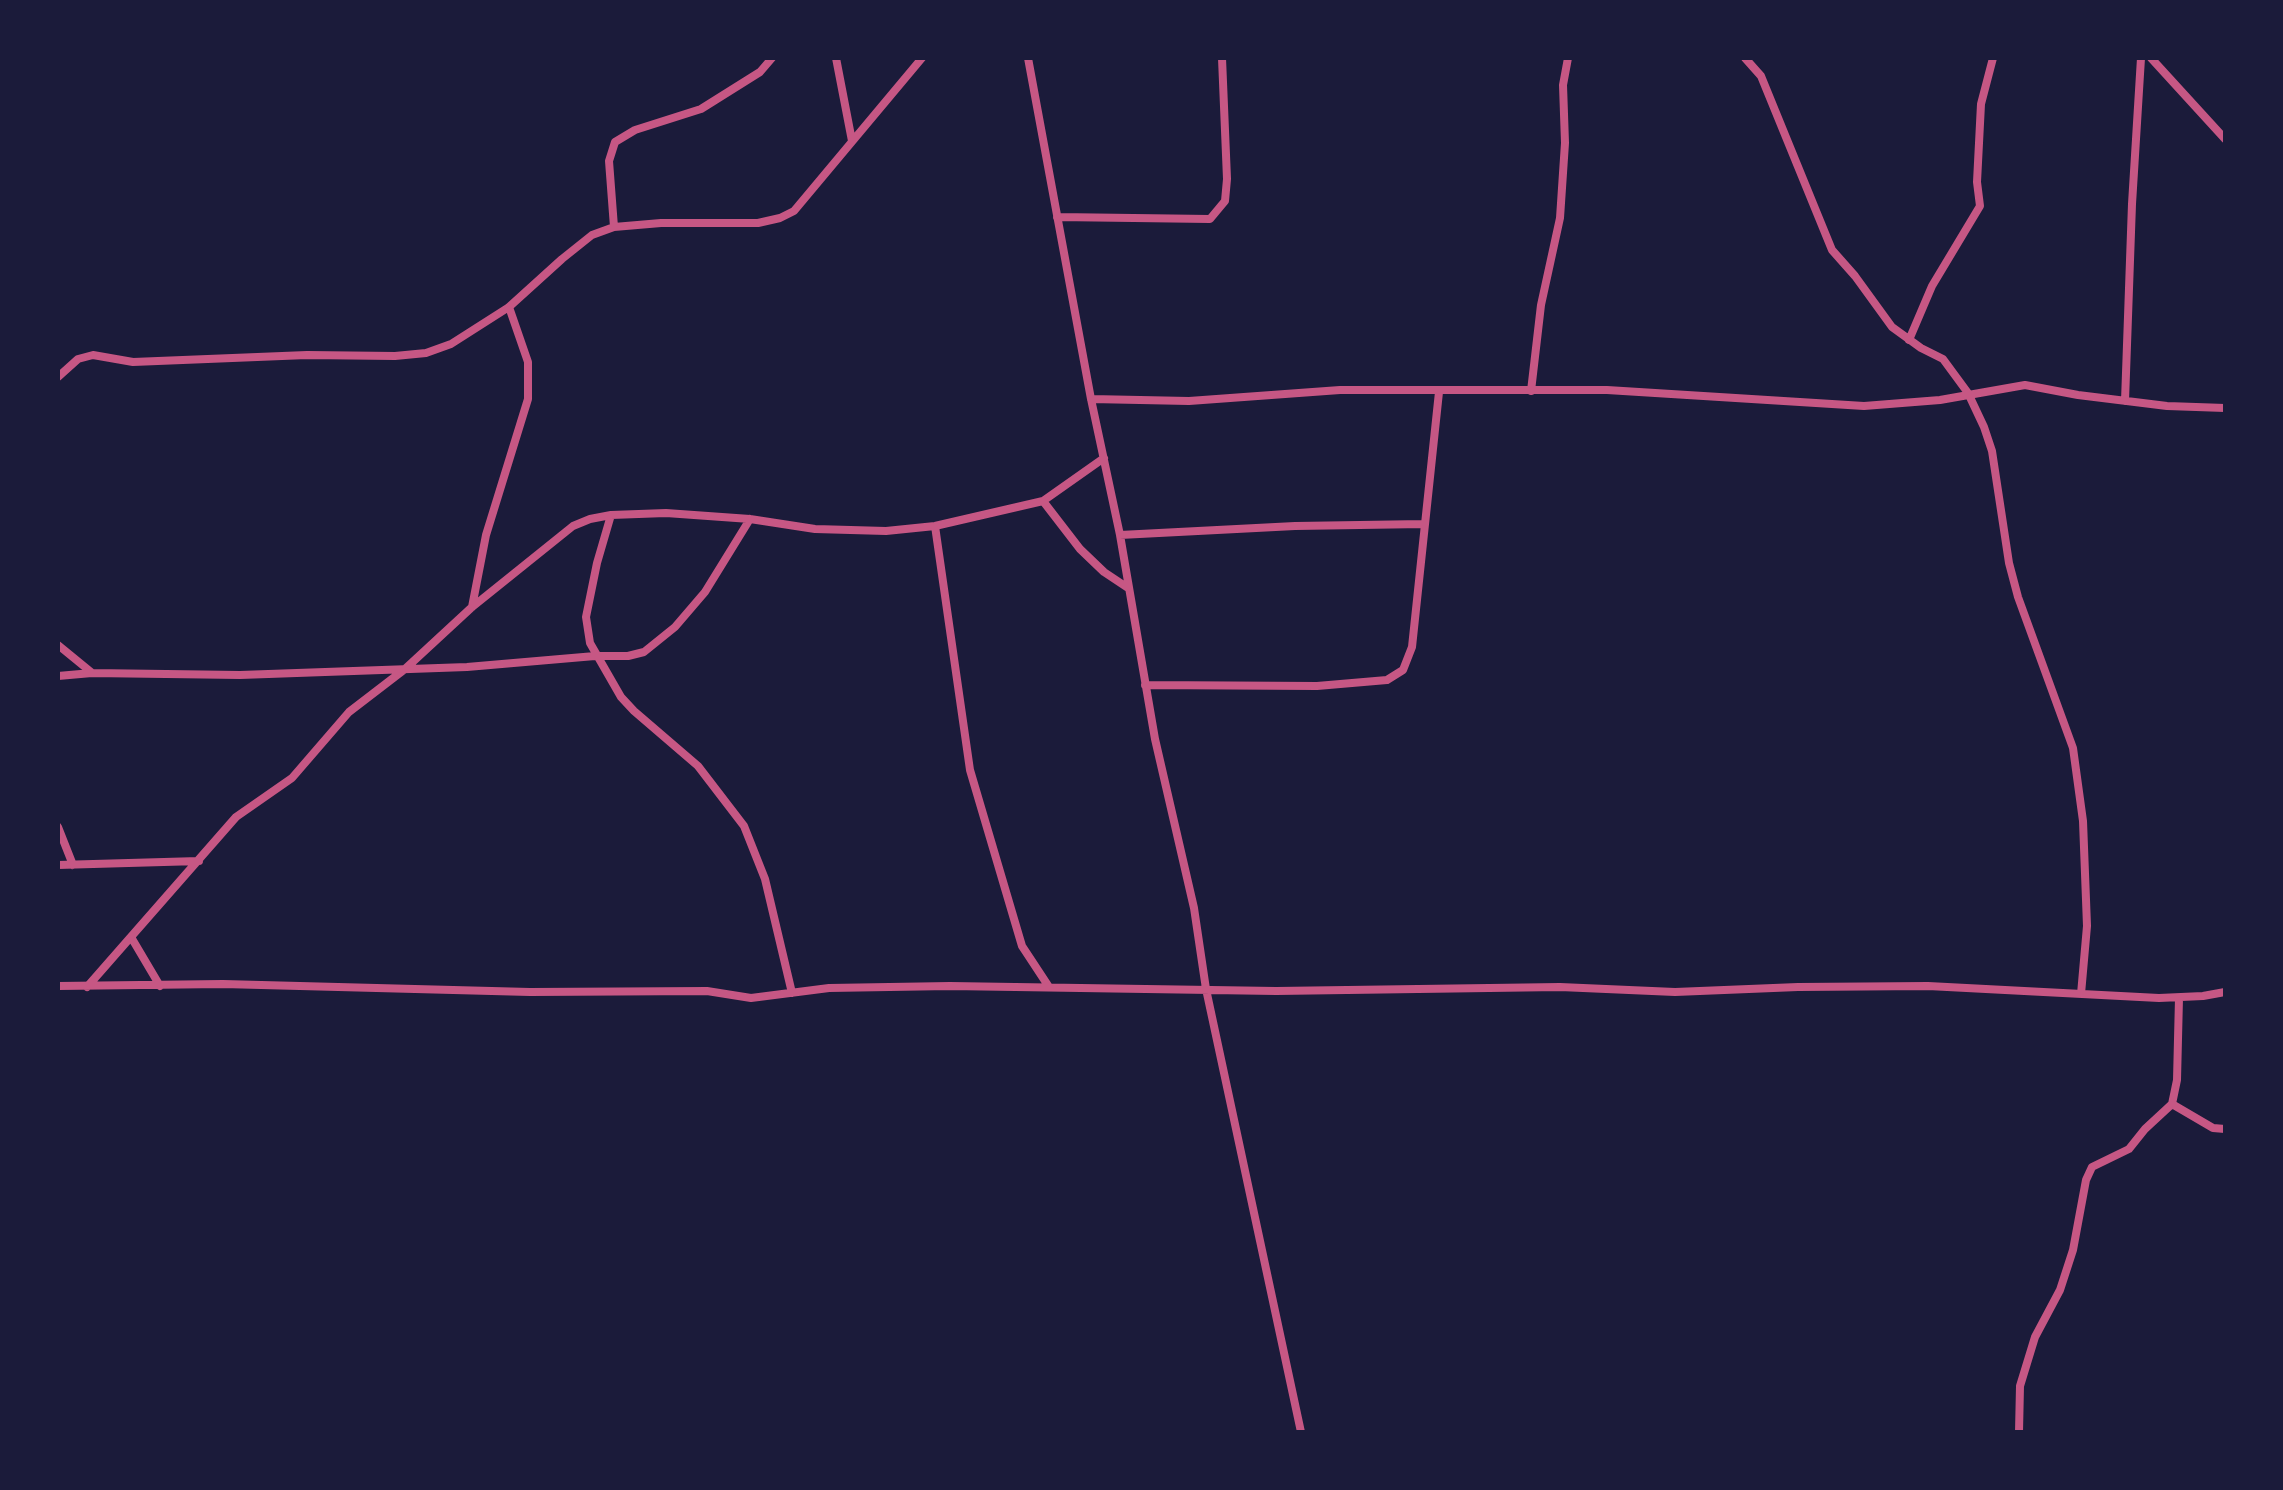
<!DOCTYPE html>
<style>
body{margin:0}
#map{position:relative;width:2283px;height:1490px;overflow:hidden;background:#1b1b3a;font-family:Commissioner,sans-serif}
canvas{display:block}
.frame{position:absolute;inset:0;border:60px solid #1b1b3a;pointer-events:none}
</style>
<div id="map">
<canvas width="2283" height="1490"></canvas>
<div class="frame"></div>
</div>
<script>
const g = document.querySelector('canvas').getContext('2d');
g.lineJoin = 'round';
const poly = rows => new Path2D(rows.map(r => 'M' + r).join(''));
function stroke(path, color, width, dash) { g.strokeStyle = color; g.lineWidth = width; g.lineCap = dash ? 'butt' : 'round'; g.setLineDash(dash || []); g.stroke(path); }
stroke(poly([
 [836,58,852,141],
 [1028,58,1091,399,1120,535,1155,739,1194,908,1206,989,1301,1432],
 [1745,58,1761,76,1832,250,1855,276,1892,327,1921,348,1943,359,1968,393,1984,427,1992,451,2009,563,2018,597,2073,748,2083,821,2087,926,2081,994],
 [2151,58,2225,139],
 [1057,217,1210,219,1225,201,1227,179,1222,58],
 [614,227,609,161,615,142,635,130,701,109,760,72,772,58],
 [1909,340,1932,286,1980,206,1977,182,1981,104,1993,58],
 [58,377,78,359,93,355,133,362,307,355,395,356,426,353,451,344,509,307,562,259,592,235,614,227,661,223,758,223,780,218,794,211,922,58],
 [1531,391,1541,305,1560,218,1565,143,1563,85,1568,58],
 [1091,399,1189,401,1340,390,1607,390,1864,406,1940,400,2025,385,2078,395,2167,406,2225,408],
 [2125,401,2132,204,2141,58],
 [1043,501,1080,549,1104,572,1128,588],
 [611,515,597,563,586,617,590,643,621,697,634,711,698,766,744,826,765,879,792,993],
 [935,526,970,770,1022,946,1049,987],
 [1120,535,1295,526,1424,524],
 [472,607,486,535,528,399,528,362,509,307],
 [58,645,91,672],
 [58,676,92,673,240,675,467,667,595,656,628,656,644,652,675,627,705,592,750,519],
 [1145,685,1317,686,1387,680,1403,670,1412,647,1439,392],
 [58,827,73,865],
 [58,865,199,861],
 [131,937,160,986],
 [58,986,223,984,530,992,707,991,751,998,829,988,950,986,1276,991,1560,987,1675,992,1798,987,1928,986,2159,998,2203,996,2225,992],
 [87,987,236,817,292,778,349,712,405,669,471,608,573,526,590,519,611,515,666,513,750,519,815,529,886,531,935,526,1043,501,1104,458],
 [2179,998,2177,1080,2172,1104,2213,1128,2225,1129],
 [2019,1432,2020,1386,2035,1337,2060,1290,2073,1250,2086,1180,2092,1167,2129,1149,2145,1129,2172,1104]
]), '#c65784', 8);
</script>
